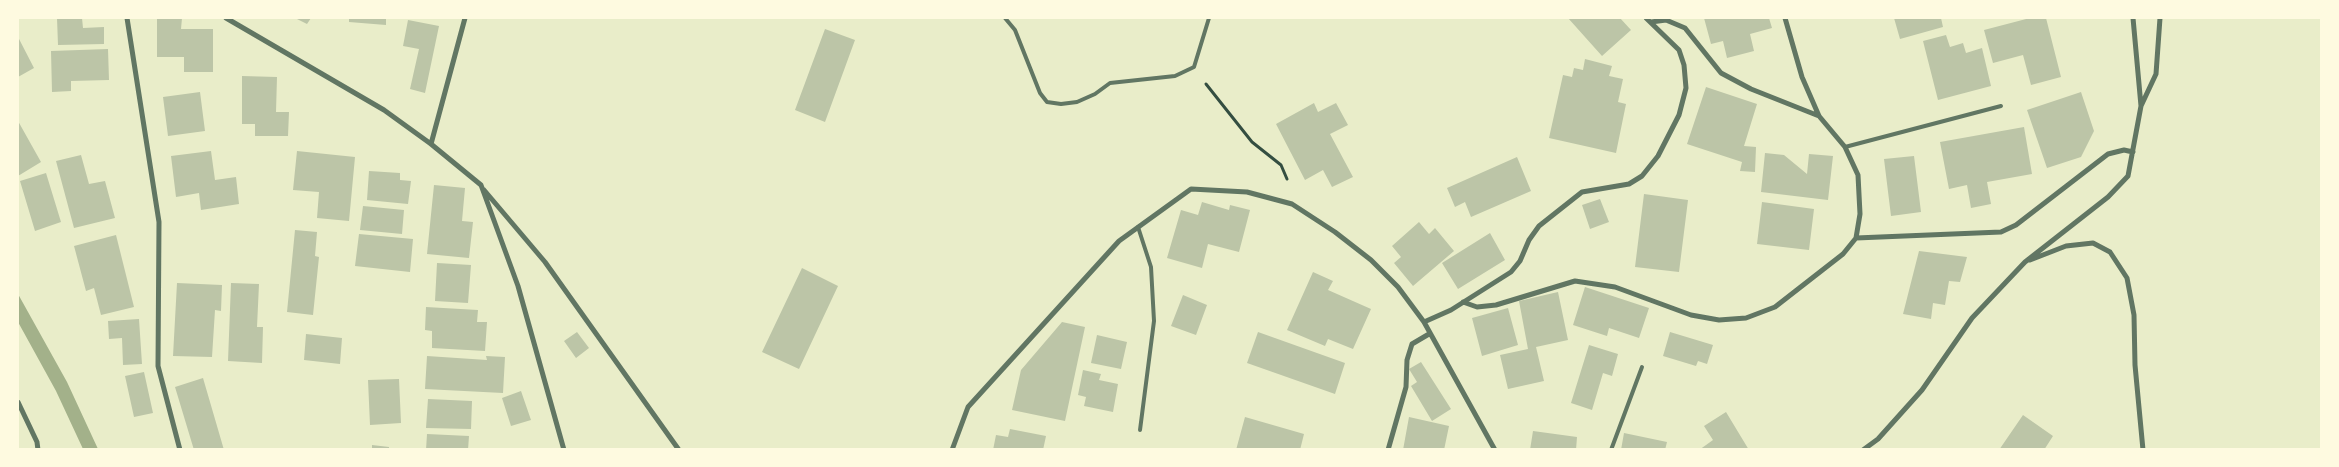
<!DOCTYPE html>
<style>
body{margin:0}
#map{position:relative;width:2339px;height:467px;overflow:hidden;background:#e9edc9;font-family:Signika,sans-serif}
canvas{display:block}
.frame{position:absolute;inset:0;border:19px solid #fefae0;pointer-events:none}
</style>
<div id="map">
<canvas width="2339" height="467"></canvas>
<div class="frame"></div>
</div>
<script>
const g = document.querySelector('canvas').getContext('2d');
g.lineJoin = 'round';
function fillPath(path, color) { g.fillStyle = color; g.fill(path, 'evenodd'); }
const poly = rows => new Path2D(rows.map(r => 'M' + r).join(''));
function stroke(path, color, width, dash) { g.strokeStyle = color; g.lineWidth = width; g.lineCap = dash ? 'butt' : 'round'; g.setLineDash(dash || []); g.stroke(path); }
fillPath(poly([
 [18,294,67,382,98,449,83,449,56,391,18,322]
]), '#a3b18a');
fillPath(poly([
 [57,18,82,18,83,28,104,27,104,44,58,45],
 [157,18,182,18,181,29,213,29,213,72,184,72,184,57,157,57],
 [295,18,311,18,307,24],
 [349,18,386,18,386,25,349,22],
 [1568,18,1620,18,1631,30,1602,56],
 [1704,18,1769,18,1772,28,1750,34,1754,51,1727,58,1723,41,1711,44],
 [1894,18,1941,18,1943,27,1900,39],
 [2030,18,2046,18,2061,77,2031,85,2023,55,1993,63,1984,30],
 [408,20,439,26,425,93,410,89,419,49,403,46],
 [825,29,855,40,825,122,795,110],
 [1946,35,1950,47,1963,43,1966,53,1982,48,1991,86,1938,100,1923,41],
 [18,37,34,68,18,77],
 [108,49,109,80,71,81,71,91,52,92,51,51],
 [1585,59,1612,66,1609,76,1623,79,1618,102,1626,104,1616,153,1549,138,1563,75,1572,77,1574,68,1583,70],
 [242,76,277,77,276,112,289,112,288,136,255,136,255,124,242,124],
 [1706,87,1757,104,1744,146,1756,147,1755,172,1740,171,1742,162,1687,144],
 [200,92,205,131,168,136,163,97],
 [2081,92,2094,131,2081,157,2047,168,2027,110],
 [1314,103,1318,112,1336,103,1348,125,1330,134,1353,177,1332,187,1323,170,1305,180,1276,124],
 [18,121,41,162,18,176],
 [2024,127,2032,174,1987,182,1991,204,1971,208,1967,185,1949,189,1940,142],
 [211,151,215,180,236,177,239,204,201,210,199,193,176,197,171,156],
 [297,151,355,157,349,221,317,218,319,192,293,190],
 [1765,153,1784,155,1807,174,1809,154,1833,156,1828,200,1761,192],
 [81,155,89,184,105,181,115,218,74,228,56,161],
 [1914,156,1921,212,1891,216,1884,159],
 [1517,157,1531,191,1471,217,1465,202,1455,207,1447,188],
 [369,171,400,173,400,180,411,181,408,204,367,200],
 [46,173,61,222,35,231,20,181],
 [434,185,465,188,462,221,473,222,469,258,427,254],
 [1644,194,1688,200,1679,272,1635,267],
 [1600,199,1609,222,1590,229,1582,205],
 [1202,202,1229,210,1230,205,1250,210,1239,252,1208,244,1202,268,1167,258,1181,210,1198,215],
 [1762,202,1814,209,1809,250,1757,244],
 [363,206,404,210,402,234,360,230],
 [1419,222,1429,234,1435,228,1454,251,1413,286,1394,263,1401,257,1392,246],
 [295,230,317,232,315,256,319,257,313,315,287,312],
 [1490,233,1505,260,1458,289,1442,263],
 [359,234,413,239,410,272,355,266],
 [116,235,134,307,101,315,94,288,86,291,74,246],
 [1919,251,1967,257,1960,282,1949,281,1945,305,1933,303,1931,319,1903,314],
 [437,263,471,265,468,303,435,301],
 [802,268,838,286,799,369,762,352],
 [1313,272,1333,281,1328,290,1371,309,1353,349,1328,339,1325,346,1287,330],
 [177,283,222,285,221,311,215,310,212,357,173,356],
 [231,283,259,284,257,327,263,327,262,363,228,361],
 [1585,287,1649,308,1639,338,1609,328,1607,336,1573,325],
 [1558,292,1568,340,1536,347,1544,381,1508,389,1500,355,1528,349,1519,301],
 [1183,295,1207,305,1196,335,1171,326],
 [426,307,478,310,477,322,487,322,485,351,432,348,432,331,425,330],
 [1508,308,1518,345,1482,356,1472,318],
 [139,319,142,364,123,365,122,338,109,339,108,321],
 [1062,322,1085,327,1065,421,1012,410,1021,370],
 [577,332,589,348,576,358,564,341],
 [1258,332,1345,363,1335,394,1247,363],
 [1670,332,1713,345,1707,364,1698,361,1696,366,1663,356],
 [306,334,342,338,340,364,304,360],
 [1097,335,1127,342,1121,369,1091,363],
 [1589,345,1618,354,1612,376,1603,373,1592,410,1571,403],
 [427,356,487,360,486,356,505,357,503,393,425,389],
 [1421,362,1451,409,1432,421,1411,386,1417,382,1409,369],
 [1083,370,1101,374,1099,380,1118,384,1113,412,1084,406,1086,397,1078,395],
 [144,372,153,413,134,417,125,376],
 [203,378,224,450,194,450,175,387],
 [399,379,401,423,370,425,368,380],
 [521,391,531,420,511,426,502,398],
 [428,399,472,401,471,429,426,428],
 [1726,412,1749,450,1699,450,1713,440,1704,426],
 [2023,415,2053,436,2044,450,1999,450],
 [1245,417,1304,434,1300,450,1236,450],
 [1409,417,1449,426,1444,450,1403,450],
 [1010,429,1046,436,1043,450,993,450,996,435,1008,437],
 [1533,431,1577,437,1576,450,1530,450],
 [1624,433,1667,442,1665,450,1621,450],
 [427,434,469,436,468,450,426,450],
 [372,445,389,447,389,450,372,450]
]), '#bcc5a7');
stroke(poly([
 [1206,84,1252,142,1281,165,1287,179]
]), '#344e41', 3);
stroke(poly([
 [1005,18,1015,30,1040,93,1047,102,1061,104,1077,102,1095,94,1110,83,1175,76,1194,67,1209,18],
 [1845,147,2001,106],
 [1138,227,1151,267,1154,321,1140,430],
 [1611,450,1642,367]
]), '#617663', 4);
stroke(poly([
 [127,18,159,222,158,366,180,450],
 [226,18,384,110,431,144,481,185,518,286,564,450],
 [1785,18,1802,77,1819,116,1845,147,1858,175,1860,214,1856,238,2001,232,2016,225,2108,154,2124,150,2133,152],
 [1651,22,1666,20,1685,28,1721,73,1751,89,1819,116],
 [2141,106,2156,74,2160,18],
 [431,144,465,18],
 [484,190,545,262,679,450],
 [2030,260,2066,246,2093,243,2110,252,2127,278,2134,315,2135,365,2143,450],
 [1463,302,1477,307,1496,305,1575,281,1615,287,1691,315,1719,320,1746,318,1775,307,1843,254,1856,238],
 [1424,322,1451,310,1511,272,1520,261,1529,240,1539,226,1582,192,1629,184,1642,176,1658,156,1679,115,1686,88,1684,65,1679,50,1646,18],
 [18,402,37,442,38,450],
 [952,450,968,407,1119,241,1191,189,1247,192,1292,204,1335,232,1371,260,1398,287,1424,322,1495,450],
 [1388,450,1406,387,1407,360,1412,344,1429,334],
 [1863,450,1878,439,1922,390,1972,318,2025,262,2108,197,2128,176,2141,106,2133,18]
]), '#617663', 5);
</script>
